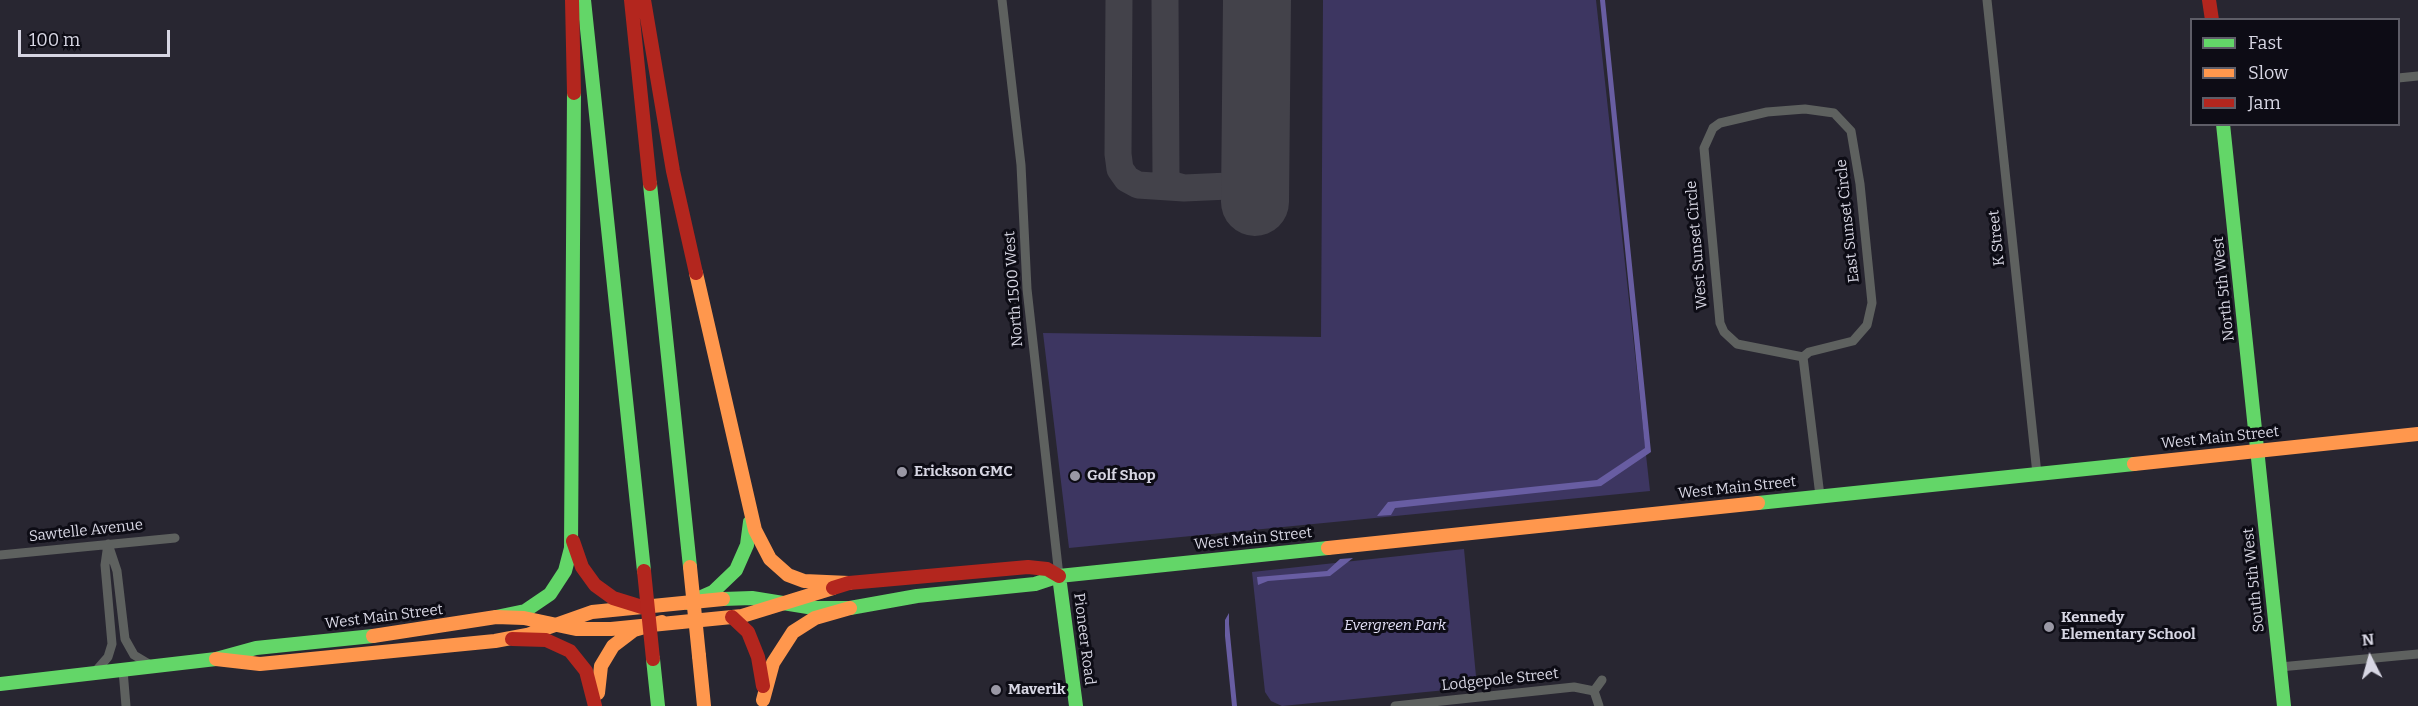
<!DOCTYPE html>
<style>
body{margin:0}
#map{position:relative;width:2418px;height:706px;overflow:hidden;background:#282631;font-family:Bitter,serif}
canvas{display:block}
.legend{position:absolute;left:2190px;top:18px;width:210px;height:108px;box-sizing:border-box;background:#0d0c15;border:2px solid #5e5d67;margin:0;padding:8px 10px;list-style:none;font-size:18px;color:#d7d6e3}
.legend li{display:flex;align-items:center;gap:12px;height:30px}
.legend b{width:30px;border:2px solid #5e5d67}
.north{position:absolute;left:2340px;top:628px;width:60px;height:60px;-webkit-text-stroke:4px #0d0c15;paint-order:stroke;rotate:354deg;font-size:16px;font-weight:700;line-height:24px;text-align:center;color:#d7d6e3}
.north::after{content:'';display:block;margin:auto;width:21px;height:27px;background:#d7d6e3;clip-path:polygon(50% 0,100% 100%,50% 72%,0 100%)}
.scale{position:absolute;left:18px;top:30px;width:152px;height:27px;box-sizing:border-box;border:3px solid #d7d6e3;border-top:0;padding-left:8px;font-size:18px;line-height:21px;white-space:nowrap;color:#d7d6e3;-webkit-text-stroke:4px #0d0c15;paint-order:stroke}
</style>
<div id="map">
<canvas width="2418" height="706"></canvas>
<ul class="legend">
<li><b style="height:8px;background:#63d668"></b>Fast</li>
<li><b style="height:8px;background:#ff974d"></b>Slow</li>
<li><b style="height:8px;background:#b3261e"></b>Jam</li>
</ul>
<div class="north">N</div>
<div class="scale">100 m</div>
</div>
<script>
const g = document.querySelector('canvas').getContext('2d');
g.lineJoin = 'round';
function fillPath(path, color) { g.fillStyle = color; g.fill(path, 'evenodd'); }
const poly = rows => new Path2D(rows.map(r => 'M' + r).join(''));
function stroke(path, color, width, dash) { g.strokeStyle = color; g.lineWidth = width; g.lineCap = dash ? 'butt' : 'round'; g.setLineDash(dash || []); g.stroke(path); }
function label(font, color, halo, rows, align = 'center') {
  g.font = font + ' Bitter,serif'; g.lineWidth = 6; g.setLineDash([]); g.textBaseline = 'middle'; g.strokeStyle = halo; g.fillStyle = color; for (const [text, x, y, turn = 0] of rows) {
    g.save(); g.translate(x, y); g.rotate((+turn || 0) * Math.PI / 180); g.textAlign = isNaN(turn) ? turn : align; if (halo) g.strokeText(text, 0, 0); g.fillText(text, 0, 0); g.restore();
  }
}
fillPath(poly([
 [1323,0,1596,0,1650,491,1069,548,1043,333,1321,337],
 [1464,549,1477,687,1282,706,1271,701,1265,692,1252,572]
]), '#3d3661');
fillPath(poly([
 [1600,0,1605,0,1651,452,1601,486,1395,508,1391,515,1377,516,1388,502,1597,480,1645,448],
 [1353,558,1330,576,1268,581,1258,585,1257,577,1327,571,1340,559],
 [1229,613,1229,624,1237,706,1232,706,1225,636,1225,620]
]), '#685da2');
stroke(poly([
 [1119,0,1118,154,1120,169,1127,179,1138,185,1184,188],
 [1165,0,1166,178,1173,185,1184,188,1229,186,1242,180,1256,161]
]), '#43424a', 27);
stroke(poly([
 [1255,202,1257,0]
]), '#43424a', 68);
stroke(poly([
 [1002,0,1021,165,1027,289,1059,576],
 [1987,0,2037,474],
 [2398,78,2418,76],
 [1805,109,1834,113,1851,131,1860,184,1872,303,1867,325,1853,341,1809,352,1803,357,1737,344,1724,332,1720,323,1704,148,1713,128,1720,123,1767,112,1805,109],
 [1803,357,1820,496],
 [108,544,117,571,125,639,134,655,149,664],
 [0,555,175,538],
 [2280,667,2418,654],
 [123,670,126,706],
 [94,673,108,657,112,644,105,565,108,544],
 [1594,691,1599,706],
 [1594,691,1602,680],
 [1395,706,1574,687,1594,691]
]), '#5e615f', 9);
stroke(poly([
 [584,0,644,571],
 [2223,124,2284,706],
 [650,184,690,567],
 [1758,503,2134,464],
 [1059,576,1076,706],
 [723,599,752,598,814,608,850,608,917,596,1035,584,1059,576,1328,548],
 [688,603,713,592,736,570,747,545,750,522],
 [496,617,525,611,550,594,565,571,571,548,574,93],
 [653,659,658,706],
 [0,684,216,659,256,648,373,636]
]), '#63d668', 14);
stroke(poly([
 [696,273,755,530,770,559,788,575,804,581,849,583],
 [2134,464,2418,434],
 [1328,548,1758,503],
 [373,636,496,617,524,618,576,629,611,629,742,616,833,588],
 [699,656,704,706],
 [216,659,260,664,495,641,527,635,592,612,723,599],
 [598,693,601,666,613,646,634,630,662,622],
 [763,700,773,663,793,632,815,618,850,608]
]), '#ff974d', 14);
stroke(poly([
 [572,0,574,93],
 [631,0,650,184],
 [644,0,673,171,696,273],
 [2209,0,2212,20],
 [573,541,582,567,595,585,613,598,642,607],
 [833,588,849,583,1028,567,1047,569,1059,576],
 [732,617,748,632,758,657,763,686],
 [512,639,546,640,570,651,586,671,595,706]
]), '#b3261e', 14);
stroke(poly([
 [690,567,699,656]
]), '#ff974d', 14);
stroke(poly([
 [644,571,653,659]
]), '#b3261e', 14);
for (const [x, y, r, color] of [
 [902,472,6,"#9a98a5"],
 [1075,476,6,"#9a98a5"],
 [2049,627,6,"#9a98a5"],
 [996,690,6,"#9a98a5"]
]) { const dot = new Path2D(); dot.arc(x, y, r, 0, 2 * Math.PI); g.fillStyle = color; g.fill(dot); stroke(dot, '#0d0c15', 2); }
label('15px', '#d7d6e3', '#0d0c15', [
 ["East Sunset Circle",1848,221,-96],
 ["K Street",1997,238,-96],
 ["West Sunset Circle",1697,245,-95],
 ["North 1500 West",1014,289,-94],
 ["North 5th West",2224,289,-96],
 ["West Main Street",2220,438,-6],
 ["West Main Street",1737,488,-6],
 ["Sawtelle Avenue",86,531,-6],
 ["West Main Street",1253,539,-6],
 ["South 5th West",2254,580,-96],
 ["West Main Street",384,617,-7],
 ["Pioneer Road",1084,639,83],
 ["Lodgepole Street",1500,680,-6]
]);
label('bold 15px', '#d7d6e3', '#0d0c15', [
 ["Erickson GMC",914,472],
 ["Golf Shop",1087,476],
 ["Kennedy",2061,618],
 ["Elementary School",2061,635],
 ["Maverik",1008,690]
], 'left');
label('italic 15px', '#e3e1f7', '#0d0c15', [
 ["Evergreen Park",1395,626]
]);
</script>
